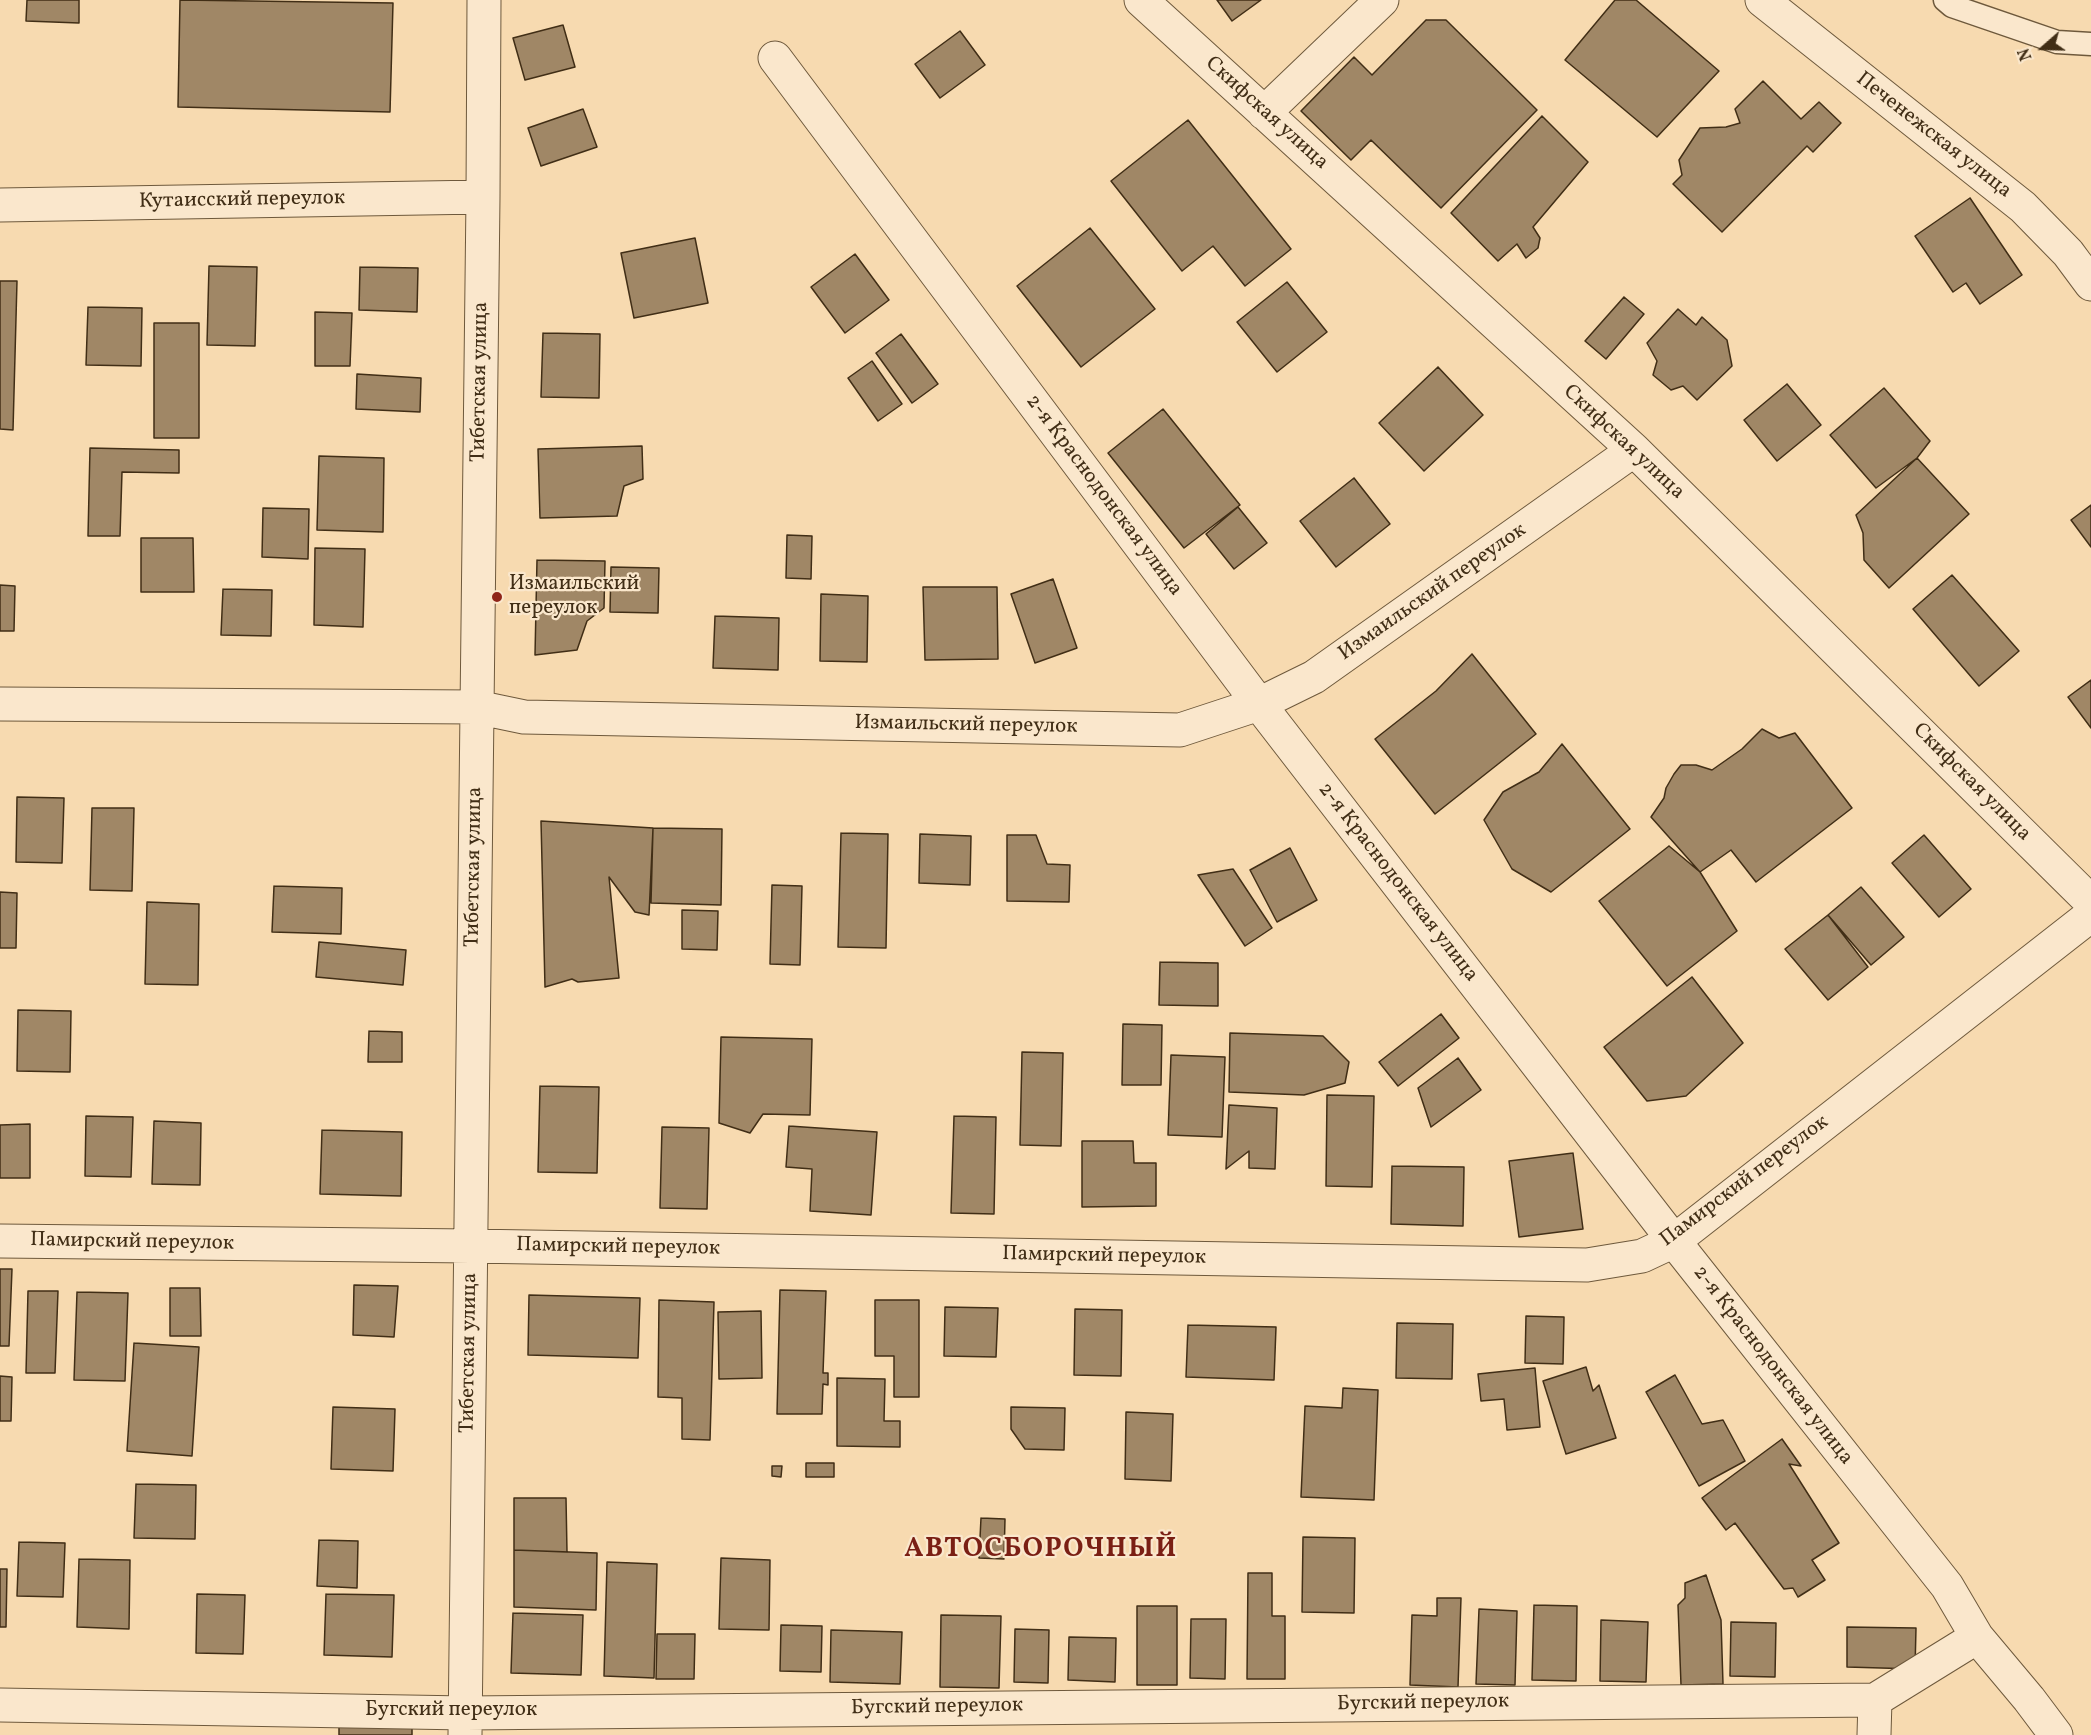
<!DOCTYPE html>
<meta charset="utf-8">
<style>
body{margin:0}
#map{position:relative;width:2091px;height:1735px;overflow:hidden;background:#f7dab0;font-family:Vollkorn,serif}
canvas{display:block}
.north{position:absolute;left:2013px;top:18px;width:60px;height:60px;-webkit-text-stroke:4px #fae7cc;paint-order:stroke;rotate:250deg;font-size:16px;font-weight:700;line-height:24px;text-align:center;color:#412e16}
.north::after{content:'';display:block;margin:auto;width:21px;height:27px;background:#412e16;clip-path:polygon(50% 0,100% 100%,50% 72%,0 100%)}
</style>
<div id="map">
<canvas width="2091" height="1735"></canvas>
<div class="north">N</div>
</div>
<script>
const g = document.querySelector('canvas').getContext('2d');
g.lineJoin = 'round';
function fillPath(path, color) { g.fillStyle = color; g.fill(path, 'evenodd'); }
const poly = rows => new Path2D(rows.map(r => 'M' + r).join(''));
function stroke(path, color, width, dash) { g.strokeStyle = color; g.lineWidth = width; g.lineCap = dash ? 'butt' : 'round'; g.setLineDash(dash || []); g.stroke(path); }
function label(font, color, halo, rows, align = 'center') {
  g.font = font + ' Vollkorn,serif'; g.lineWidth = 4.5; g.setLineDash([]); g.textBaseline = 'middle'; g.strokeStyle = halo; g.fillStyle = color; for (const [text, x, y, turn = 0] of rows) {
    g.save(); g.translate(x, y); g.rotate((+turn || 0) * Math.PI / 180); g.textAlign = isNaN(turn) ? turn : align; if (halo) g.strokeText(text, 0, 0); g.fillText(text, 0, 0); g.restore();
  }
}
const building = poly([
 [27,0,79,0,79,23,26,21,27,0],
 [180,0,393,3,390,112,178,107,180,0],
 [1217,0,1261,0,1232,21,1217,0],
 [1615,0,1636,0,1719,71,1657,137,1565,60,1615,0],
 [1426,20,1446,20,1537,110,1441,208,1371,140,1351,160,1301,111,1354,57,1372,75,1426,20],
 [563,25,575,67,525,80,513,38,563,25],
 [960,31,985,65,940,98,915,64,960,31],
 [1763,81,1801,119,1819,102,1841,123,1813,152,1807,146,1722,232,1673,184,1682,175,1679,160,1700,128,1726,127,1740,123,1735,109,1763,81],
 [583,109,597,147,541,166,528,128,583,109],
 [1542,116,1588,162,1533,227,1540,238,1538,248,1526,258,1517,244,1498,261,1451,213,1542,116],
 [1188,120,1291,249,1245,286,1213,246,1182,271,1111,181,1188,120],
 [1970,198,2022,275,1980,304,1966,283,1953,292,1915,236,1970,198],
 [1090,228,1155,309,1081,367,1017,286,1090,228],
 [695,238,708,303,634,318,621,253,695,238],
 [855,254,889,300,845,333,811,287,855,254],
 [209,266,257,267,255,346,207,345,209,266],
 [360,267,418,268,417,312,359,310,360,267],
 [0,281,17,281,13,430,0,429,0,281],
 [1287,282,1327,332,1277,372,1237,322,1287,282],
 [1624,297,1644,314,1606,359,1585,341,1624,297],
 [88,307,142,308,141,366,86,365,88,307],
 [1678,309,1696,325,1702,317,1727,340,1732,366,1697,400,1683,386,1671,390,1653,375,1657,361,1647,343,1678,309],
 [315,312,352,313,350,366,315,366,315,312],
 [154,323,199,323,199,438,154,438,154,323],
 [543,333,600,334,599,398,541,397,543,333],
 [901,334,938,384,912,403,876,353,901,334],
 [872,361,902,404,878,421,848,378,872,361],
 [1438,367,1483,415,1424,471,1379,423,1438,367],
 [357,374,421,378,420,412,356,409,357,374],
 [1787,384,1821,425,1777,461,1744,420,1787,384],
 [1884,388,1930,441,1917,458,1876,488,1830,435,1884,388],
 [1163,409,1240,505,1184,548,1108,453,1163,409],
 [642,446,643,479,624,486,617,516,540,518,538,449,642,446],
 [90,448,179,450,179,473,122,472,120,536,88,536,90,448],
 [319,456,384,458,383,532,317,530,319,456],
 [1917,458,1969,514,1889,588,1864,560,1863,533,1856,515,1917,458],
 [1354,478,1390,524,1336,567,1300,521,1354,478],
 [2091,505,2091,547,2071,520,2091,505],
 [1238,507,1267,543,1234,569,1206,534,1238,507],
 [263,508,309,509,308,559,262,557,263,508],
 [787,535,812,536,811,579,786,578,787,535],
 [141,538,193,538,194,592,141,592,141,538],
 [315,548,365,549,363,627,314,625,315,548],
 [537,560,605,561,604,608,587,621,577,650,535,655,537,560],
 [611,567,659,568,658,613,610,612,611,567],
 [1952,575,2019,651,1979,686,1913,609,1952,575],
 [1053,579,1077,648,1035,663,1011,594,1053,579],
 [0,585,15,586,14,631,0,631,0,585],
 [923,587,997,587,998,659,925,660,923,587],
 [223,589,272,590,271,636,221,635,223,589],
 [821,594,868,596,867,662,820,661,821,594],
 [715,616,779,618,778,670,713,668,715,616],
 [1472,654,1536,734,1435,814,1375,739,1436,691,1472,654],
 [2091,680,2091,728,2068,697,2091,680],
 [1762,729,1779,738,1795,733,1852,808,1756,882,1731,850,1700,872,1651,817,1664,798,1666,788,1674,774,1681,765,1696,765,1712,770,1742,749,1762,729],
 [1562,744,1630,829,1551,892,1512,869,1484,820,1503,792,1539,772,1562,744],
 [17,797,64,798,62,863,16,862,17,797],
 [92,808,134,808,132,891,90,890,92,808],
 [541,821,653,828,649,915,635,912,609,877,619,978,578,982,572,979,545,987,541,821],
 [653,828,722,829,721,905,651,903,653,828],
 [841,833,888,834,886,948,838,947,841,833],
 [920,834,971,836,970,885,919,883,920,834],
 [1007,835,1036,835,1047,864,1070,865,1069,902,1007,901,1007,835],
 [1924,835,1971,889,1939,917,1892,863,1924,835],
 [1669,846,1700,872,1737,931,1667,986,1599,901,1669,846],
 [1290,848,1317,900,1277,922,1250,870,1290,848],
 [1233,869,1272,928,1245,946,1198,875,1233,869],
 [772,885,802,886,800,965,770,964,772,885],
 [274,886,342,888,341,934,272,932,274,886],
 [1861,887,1904,937,1871,965,1828,915,1861,887],
 [0,892,17,893,16,948,0,948,0,892],
 [147,902,199,904,198,985,145,984,147,902],
 [682,910,718,911,717,950,682,949,682,910],
 [1828,915,1868,967,1828,1000,1785,949,1828,915],
 [319,942,406,950,403,985,316,977,319,942],
 [1160,962,1218,963,1218,1006,1159,1005,1160,962],
 [1692,977,1743,1043,1686,1096,1647,1101,1604,1047,1692,977],
 [18,1010,71,1011,70,1072,17,1071,18,1010],
 [1441,1014,1459,1038,1398,1086,1379,1062,1441,1014],
 [1123,1024,1162,1025,1161,1085,1122,1085,1123,1024],
 [369,1031,402,1032,402,1062,368,1062,369,1031],
 [1230,1033,1323,1036,1349,1062,1345,1083,1304,1095,1229,1092,1230,1033],
 [721,1037,812,1039,810,1115,763,1114,750,1133,719,1123,721,1037],
 [1022,1052,1063,1053,1061,1146,1020,1145,1022,1052],
 [1171,1055,1225,1057,1222,1137,1168,1135,1171,1055],
 [1458,1058,1481,1090,1431,1127,1418,1088,1458,1058],
 [540,1086,599,1087,597,1173,538,1172,540,1086],
 [1327,1095,1374,1096,1372,1187,1326,1186,1327,1095],
 [1229,1105,1277,1108,1275,1169,1249,1168,1249,1151,1226,1169,1229,1105],
 [86,1116,133,1117,131,1177,85,1176,86,1116],
 [954,1116,996,1117,994,1214,951,1213,954,1116],
 [154,1121,201,1123,200,1185,152,1184,154,1121],
 [30,1124,30,1178,0,1178,0,1125,30,1124],
 [789,1126,877,1132,871,1215,810,1211,812,1169,786,1167,789,1126],
 [662,1127,709,1128,707,1209,660,1208,662,1127],
 [322,1130,402,1132,401,1196,320,1194,322,1130],
 [1082,1141,1133,1141,1134,1163,1156,1163,1156,1206,1082,1207,1082,1141],
 [1573,1153,1583,1229,1519,1237,1509,1161,1573,1153],
 [1392,1166,1464,1167,1463,1226,1391,1224,1392,1166],
 [0,1269,12,1269,9,1346,0,1346,0,1269],
 [354,1285,398,1286,394,1337,353,1335,354,1285],
 [170,1288,200,1288,201,1336,170,1336,170,1288],
 [780,1290,826,1291,823,1373,828,1373,828,1385,823,1384,822,1414,777,1414,780,1290],
 [28,1291,58,1291,55,1373,26,1373,28,1291],
 [77,1292,128,1293,125,1381,74,1380,77,1292],
 [529,1295,640,1298,638,1358,528,1355,529,1295],
 [659,1300,714,1302,710,1440,682,1439,682,1398,658,1397,659,1300],
 [875,1300,919,1300,919,1397,894,1397,894,1356,875,1356,875,1300],
 [945,1307,998,1308,996,1357,944,1356,945,1307],
 [1075,1309,1122,1310,1121,1376,1074,1375,1075,1309],
 [761,1311,762,1378,719,1379,718,1312,761,1311],
 [1526,1316,1564,1317,1563,1364,1525,1363,1526,1316],
 [1397,1323,1453,1324,1452,1379,1396,1378,1397,1323],
 [1188,1325,1276,1327,1274,1380,1186,1377,1188,1325],
 [134,1343,199,1347,192,1456,127,1451,134,1343],
 [1586,1367,1593,1391,1599,1385,1616,1438,1566,1454,1543,1381,1586,1367],
 [1535,1368,1540,1427,1507,1430,1504,1399,1481,1401,1478,1374,1535,1368],
 [1675,1375,1702,1424,1723,1420,1745,1461,1699,1486,1646,1392,1675,1375],
 [0,1376,12,1377,11,1421,0,1421,0,1376],
 [837,1378,885,1379,884,1421,900,1421,900,1447,837,1446,837,1378],
 [1343,1388,1378,1390,1374,1500,1301,1497,1305,1406,1342,1408,1343,1388],
 [333,1407,395,1409,393,1471,331,1469,333,1407],
 [1011,1407,1065,1408,1064,1450,1025,1449,1011,1429,1011,1407],
 [1126,1412,1173,1414,1171,1481,1125,1479,1126,1412],
 [1782,1439,1801,1466,1789,1464,1839,1543,1812,1560,1825,1580,1798,1597,1793,1588,1784,1589,1735,1523,1726,1530,1702,1498,1782,1439],
 [806,1463,834,1463,834,1477,806,1477,806,1463],
 [772,1466,782,1466,781,1477,772,1476,772,1466],
 [136,1484,196,1485,195,1539,134,1538,136,1484],
 [514,1498,566,1498,567,1552,514,1550,514,1498],
 [981,1518,1005,1519,1004,1559,979,1558,981,1518],
 [1303,1537,1355,1538,1354,1613,1302,1612,1303,1537],
 [319,1540,358,1541,357,1588,317,1586,319,1540],
 [19,1542,65,1543,63,1597,17,1596,19,1542],
 [514,1550,597,1553,596,1610,514,1607,514,1550],
 [721,1558,770,1560,769,1630,719,1629,721,1558],
 [79,1559,130,1560,129,1629,77,1627,79,1559],
 [607,1562,657,1564,654,1678,604,1676,607,1562],
 [0,1569,7,1569,6,1627,0,1627,0,1569],
 [1248,1573,1272,1573,1272,1616,1285,1616,1285,1679,1247,1679,1248,1573],
 [1706,1575,1721,1620,1723,1684,1681,1685,1678,1605,1685,1598,1685,1583,1706,1575],
 [197,1594,245,1595,243,1654,196,1653,197,1594],
 [326,1594,394,1595,392,1657,324,1655,326,1594],
 [1437,1598,1461,1598,1458,1687,1410,1685,1412,1615,1437,1616,1437,1598],
 [1534,1605,1577,1606,1576,1681,1532,1680,1534,1605],
 [1137,1606,1177,1606,1177,1685,1137,1685,1137,1606],
 [1479,1609,1517,1611,1515,1685,1476,1684,1479,1609],
 [513,1613,583,1615,581,1675,511,1673,513,1613],
 [941,1615,1001,1616,999,1688,940,1687,941,1615],
 [1191,1619,1226,1619,1225,1679,1190,1678,1191,1619],
 [1601,1620,1648,1622,1646,1682,1600,1681,1601,1620],
 [1731,1622,1776,1623,1775,1677,1730,1676,1731,1622],
 [781,1625,822,1626,821,1672,780,1671,781,1625],
 [1847,1627,1916,1628,1915,1669,1847,1667,1847,1627],
 [1015,1629,1049,1630,1048,1683,1014,1682,1015,1629],
 [831,1630,902,1632,900,1684,830,1682,831,1630],
 [657,1634,695,1634,694,1679,656,1679,657,1634],
 [1069,1637,1116,1638,1115,1682,1068,1680,1069,1637],
 [339,1727,412,1727,412,1735,339,1735,339,1727]
]);
fillPath(building, '#a08766');
stroke(building, '#412e16', 1.5);
const service = poly([
 [1945,0,1952,6,2057,42,2091,44]
]);
const minor = poly([
 [1141,0,1634,450,2091,902],
 [1762,0,2023,207,2068,253,2091,284],
 [775,58,1259,704,1674,1241,1947,1586,1977,1637,2029,1699,2056,1735],
 [1264,113,1382,0],
 [0,205,483,197],
 [0,704,476,707,524,717,1180,730,1259,704,1314,677,1634,450],
 [0,1241,471,1246,1587,1265,1642,1256,1674,1241,2091,915],
 [1875,1700,1977,1637],
 [0,1705,466,1713,1875,1700],
 [465,1735,483,197,484,0],
 [1874,1735,1875,1700]
]);
stroke(service, '#6e593c', 25);
stroke(minor, '#6e593c', 35);
stroke(service, '#fae7cc', 22);
stroke(minor, '#fae7cc', 33);
for (const [x, y, r, color] of [
 [497,597,6,"#8f2418"]
]) { const dot = new Path2D(); dot.arc(x, y, r, 0, 2 * Math.PI); g.fillStyle = color; g.fill(dot); stroke(dot, '#fae7cc', 2); }
label('21px', '#412e16', '#fae7cc', [
 ["Скифская улица",1266,114,42],
 ["Печенежская улица",1933,136,38],
 ["Кутаисский переулок",242,201,-1],
 ["Тибетская улица",481,382,-89],
 ["Скифская улица",1623,443,43],
 ["2-я Краснодонская улица",1103,496,53],
 ["Измаильский переулок",1433,593,-35],
 ["Измаильский переулок",966,726,1],
 ["Скифская улица",1971,783,45],
 ["Тибетская улица",475,867,-89],
 ["2-я Краснодонская улица",1397,883,52],
 ["Памирский переулок",1745,1182,-37],
 ["Памирский переулок",132,1243,1],
 ["Памирский переулок",618,1248,1],
 ["Памирский переулок",1104,1257,1],
 ["Тибетская улица",470,1353,-89],
 ["2-я Краснодонская улица",1772,1366,52],
 ["Бугский переулок",1423,1704,-1],
 ["Бугский переулок",937,1708,-1],
 ["Бугский переулок",451,1711]
]);
label('21px', '#412e16', '#fae7cc', [
 ["Измаильский",509,585],
 ["переулок",509,609]
], 'left');
g.letterSpacing = '1.5px';
label('bold 27px', '#7a1f14', '#fae7cc', [
 ["АВТОСБОРОЧНЫЙ",1041,1551]
]);
g.letterSpacing = '0px';
</script>
